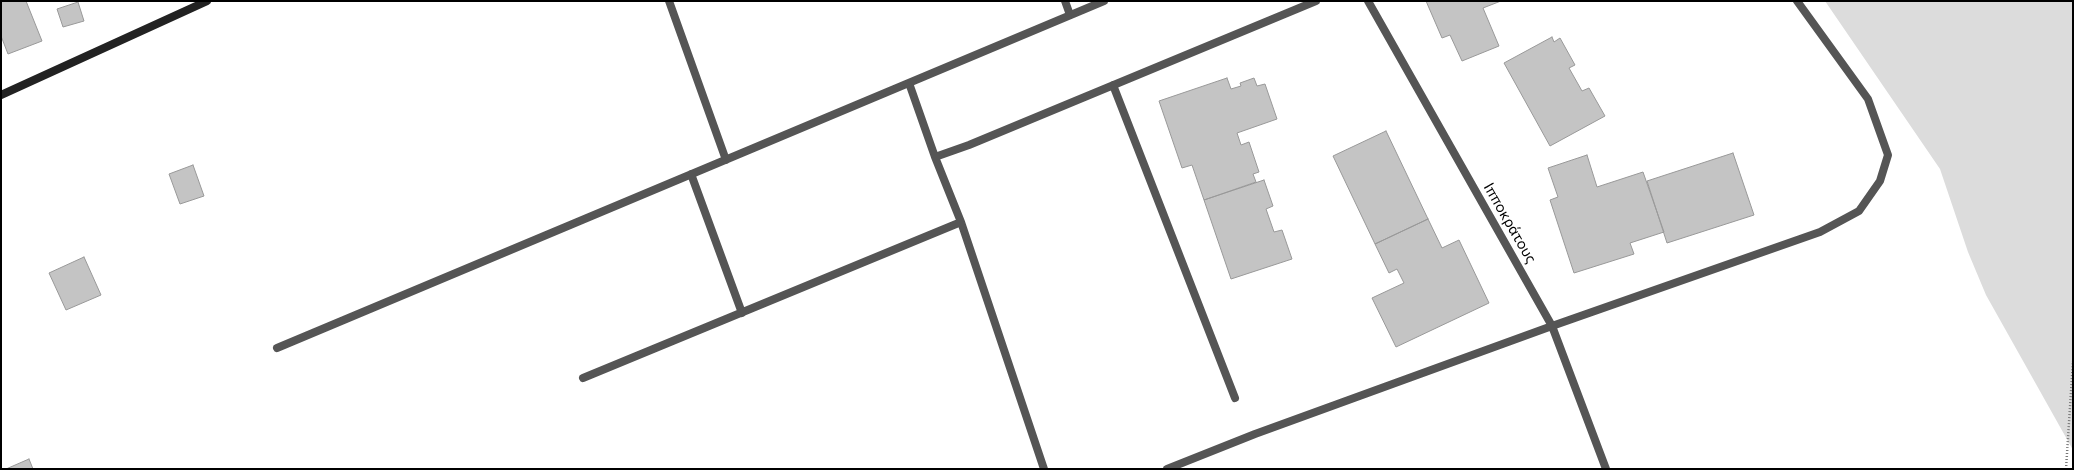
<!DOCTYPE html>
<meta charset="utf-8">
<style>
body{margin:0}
#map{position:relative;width:2074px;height:470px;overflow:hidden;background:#fff;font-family:Commissioner,sans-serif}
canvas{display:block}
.frame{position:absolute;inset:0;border:2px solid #000;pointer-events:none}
</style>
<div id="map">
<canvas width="2074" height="470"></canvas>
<div class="frame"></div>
</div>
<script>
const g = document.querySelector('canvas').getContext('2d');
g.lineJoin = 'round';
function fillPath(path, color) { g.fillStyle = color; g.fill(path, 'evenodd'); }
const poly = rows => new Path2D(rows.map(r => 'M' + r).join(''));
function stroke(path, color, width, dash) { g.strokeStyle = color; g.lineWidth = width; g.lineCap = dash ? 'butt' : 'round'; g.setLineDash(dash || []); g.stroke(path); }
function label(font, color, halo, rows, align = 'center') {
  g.font = font + ' Commissioner,sans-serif'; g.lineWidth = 3; g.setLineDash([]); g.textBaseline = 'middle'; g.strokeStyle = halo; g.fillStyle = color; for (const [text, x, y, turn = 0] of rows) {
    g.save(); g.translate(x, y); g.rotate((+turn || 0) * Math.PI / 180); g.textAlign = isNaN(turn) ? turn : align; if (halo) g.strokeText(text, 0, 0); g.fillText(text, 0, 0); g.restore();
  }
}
fillPath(poly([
 [1825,1,2073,1,2073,450,1986,295,1968,252,1940,169]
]), '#dcdcdc');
const building = poly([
 [1,1,26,1,42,41,8,54,1,36,1,1],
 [1426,1,1501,1,1483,8,1499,46,1462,61,1450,35,1442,38,1426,1],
 [78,2,84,21,63,27,57,9,78,2],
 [1552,37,1554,42,1560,38,1575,65,1569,68,1582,91,1589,88,1605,116,1550,146,1504,63,1552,37],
 [1227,78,1231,89,1241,86,1240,83,1254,78,1257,86,1265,84,1277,119,1237,133,1241,145,1249,142,1259,172,1253,174,1256,182,1204,200,1192,165,1182,168,1159,101,1227,78],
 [1386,131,1428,219,1375,244,1333,156,1386,131],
 [1733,153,1754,215,1667,243,1647,181,1733,153],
 [1587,155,1597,187,1643,172,1664,232,1630,243,1634,254,1574,273,1550,200,1558,197,1548,168,1587,155],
 [193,165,204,196,180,204,169,174,193,165],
 [1264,180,1273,206,1266,209,1274,232,1282,230,1292,259,1231,279,1204,200,1264,180],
 [1428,219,1442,248,1459,240,1489,303,1396,347,1372,298,1404,283,1397,269,1389,273,1375,244,1428,219],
 [84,257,101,295,66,310,49,273,84,257],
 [29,459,33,469,6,469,29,459]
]);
fillPath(building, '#c4c4c4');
stroke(building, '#999', 1);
stroke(poly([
 [2066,469,2073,361]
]), '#777', 2.5, [1, 2]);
stroke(poly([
 [669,1,726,160],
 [1065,1,1070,15],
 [1368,1,1552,326,1606,469],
 [909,83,935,157],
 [1113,85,1235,398],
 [691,174,742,313],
 [961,222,1044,469],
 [277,348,1104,1],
 [583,378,961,222,935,157,969,145,1316,1],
 [1167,469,1255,434,1552,326,1820,232,1859,211,1880,181,1888,155,1868,99,1797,1]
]), '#555', 8);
stroke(poly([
 [1,95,207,1]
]), '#222', 8);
label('15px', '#000', '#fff', [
 ["Ιπποκράτους",1510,223,60]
]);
</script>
